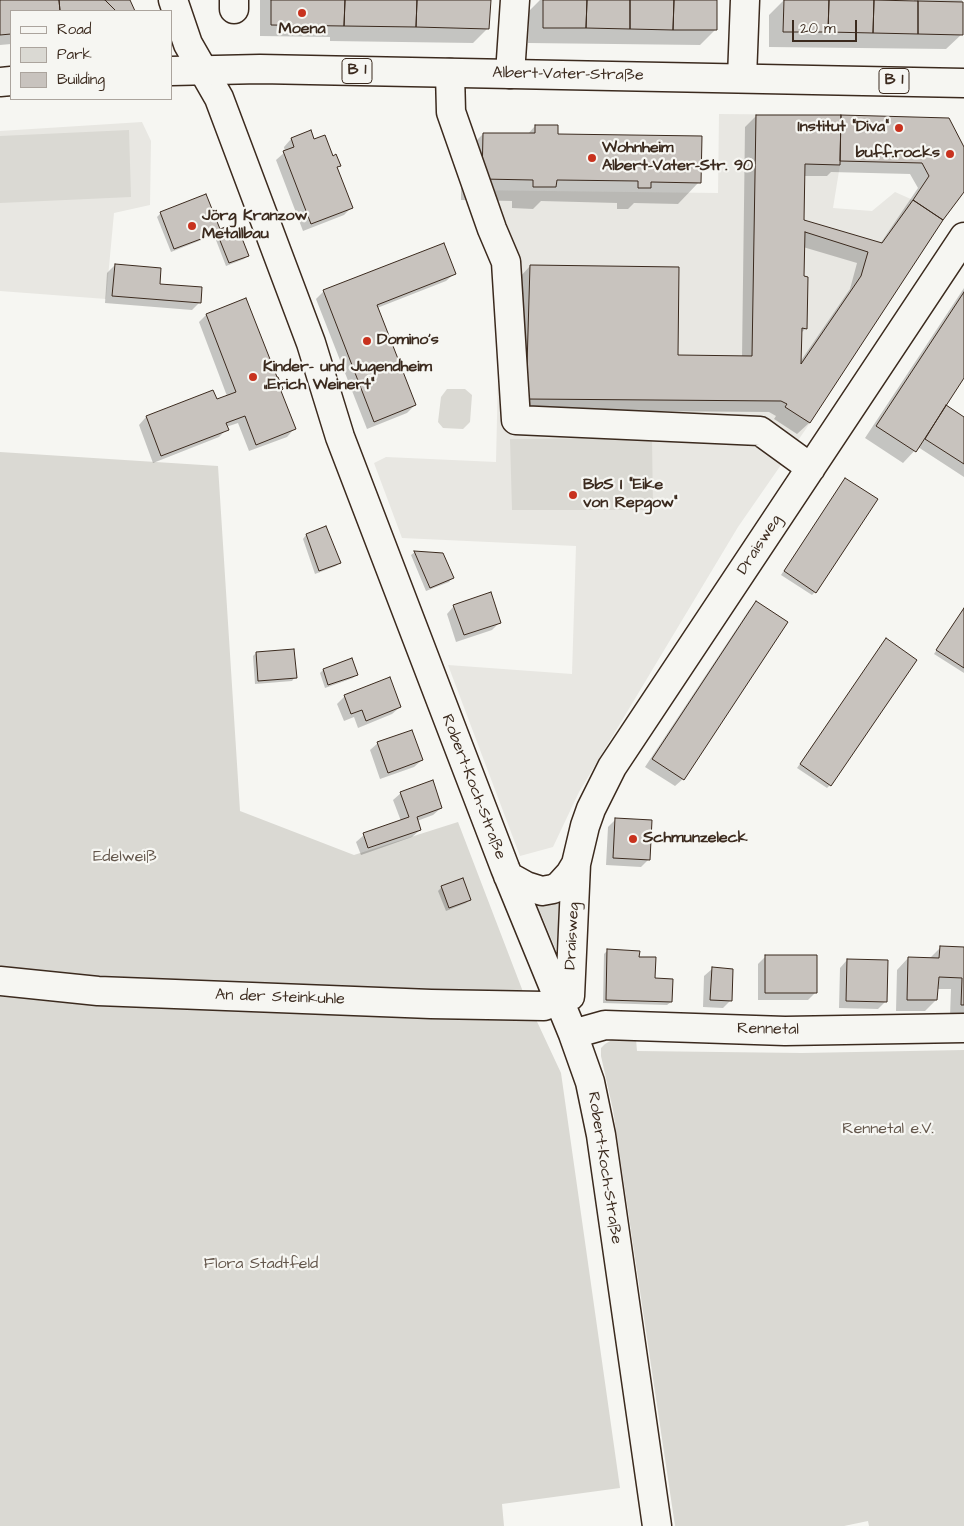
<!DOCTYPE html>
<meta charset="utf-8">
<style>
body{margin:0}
#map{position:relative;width:964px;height:1526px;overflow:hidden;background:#f6f6f2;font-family:"Architects Daughter",sans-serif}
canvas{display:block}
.legend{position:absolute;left:10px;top:10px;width:162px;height:90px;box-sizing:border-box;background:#f6f6f2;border:1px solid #aba49d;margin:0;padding:6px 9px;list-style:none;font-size:15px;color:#3b2a1e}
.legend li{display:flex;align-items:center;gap:10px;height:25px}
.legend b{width:25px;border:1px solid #aba49d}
.scale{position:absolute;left:792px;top:20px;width:65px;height:22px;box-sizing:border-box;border:2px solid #3b2a1e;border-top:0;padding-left:6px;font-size:15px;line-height:18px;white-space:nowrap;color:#3b2a1e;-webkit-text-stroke:4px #f6f6f2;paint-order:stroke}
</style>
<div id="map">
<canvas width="964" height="1526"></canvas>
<ul class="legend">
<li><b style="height:6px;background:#f6f6f2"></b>Road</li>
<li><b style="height:14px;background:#dad9d3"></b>Park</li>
<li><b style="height:14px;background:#c8c3be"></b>Building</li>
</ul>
<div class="scale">20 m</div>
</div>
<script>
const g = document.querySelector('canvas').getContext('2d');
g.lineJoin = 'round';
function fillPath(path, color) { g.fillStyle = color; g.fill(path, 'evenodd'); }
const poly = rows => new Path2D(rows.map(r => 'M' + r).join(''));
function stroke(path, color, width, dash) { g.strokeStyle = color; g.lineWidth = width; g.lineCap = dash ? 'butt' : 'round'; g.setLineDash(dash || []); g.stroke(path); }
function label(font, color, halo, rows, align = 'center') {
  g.font = font + ' "Architects Daughter",sans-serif'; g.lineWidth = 4.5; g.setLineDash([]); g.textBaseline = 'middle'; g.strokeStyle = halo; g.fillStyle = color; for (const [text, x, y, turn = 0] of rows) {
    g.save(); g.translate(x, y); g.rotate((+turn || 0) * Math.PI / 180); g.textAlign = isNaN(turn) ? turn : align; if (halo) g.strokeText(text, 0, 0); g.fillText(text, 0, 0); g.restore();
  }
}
fillPath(poly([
 [719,114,841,115,840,165,833,208,872,211,895,192,913,200,943,220,810,423,738,527,579,792,553,847,520,856,448,665,572,674,576,546,402,538,374,463,386,457,496,462,500,283,496,262,466,204,470,190,718,193],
 [142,122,151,141,150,205,114,213,106,299,0,291,0,131]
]), '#e8e7e2');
fillPath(poly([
 [129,130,131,197,0,203,0,136],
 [447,389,465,389,472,395,470,422,463,429,443,428,438,422,441,397],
 [652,438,653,510,512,510,510,439],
 [0,452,218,466,240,811,354,855,458,822,525,997,98,982,0,970],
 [562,898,556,950,536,902],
 [0,986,533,1013,561,1073,620,1488,502,1504,504,1526,0,1526],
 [623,1039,636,1039,637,1051,802,1053,964,1050,964,1526,869,1526,868,1521,844,1526,675,1526,613,1110,601,1056,601,1048,605,1044,612,1040]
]), '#dad9d3');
fillPath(poly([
 [0,0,129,0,133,11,11,11,11,44,0,45],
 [260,0,490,0,488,28,473,43,330,41,330,37,260,36],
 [540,0,716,0,715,30,700,45,528,43,529,11],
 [784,0,914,2,914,0,962,0,962,34,946,49,769,47,769,15],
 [756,116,964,149,964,190,942,219,809,423,797,434,774,419,776,416,769,412,515,410,519,278,530,266,677,356,742,357,745,127],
 [831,172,910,174,918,188,880,244,803,221,804,176,827,176],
 [803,247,857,263,850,289,800,362,800,334,806,328],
 [535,126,557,135,699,182,678,204,634,203,628,209,617,209,617,203,541,201,533,209,512,208,512,201,461,200,461,156,483,134,527,135],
 [310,132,314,141,340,165,336,168,352,207,344,215,303,231,276,160,285,152,284,147,291,139],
 [161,213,219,231,247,256,244,259,226,266,214,235,171,252,157,217],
 [115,265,200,302,192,310,105,303,107,273],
 [454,274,446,281,377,308,415,405,407,413,367,429,316,299,324,291],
 [964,288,964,376,945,406,964,418,964,477,918,447,903,463,865,438],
 [245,299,294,429,287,437,249,451,238,423,226,427,227,429,219,437,153,463,139,425,146,417,212,392,216,401,227,396,199,322,206,315],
 [845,479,815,592,812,595,781,575],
 [325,527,339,563,336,566,315,574,303,539,306,535],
 [415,552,452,578,449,582,426,591,411,555],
 [757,602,683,779,675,786,645,767,749,610],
 [454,606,500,622,492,630,456,642,447,614],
 [964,608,964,673,934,654],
 [883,644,830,785,827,788,797,768],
 [256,653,295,677,292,681,255,684,253,656],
 [323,670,356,675,353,678,325,688,320,673],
 [345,696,400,707,392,714,358,728,354,717,344,721,337,704],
 [378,743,422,760,414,767,380,779,370,750],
 [401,793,441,808,433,815,417,821,420,830,412,837,361,855,356,842,364,835,401,821,393,800],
 [616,819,649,859,641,867,606,865,608,827],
 [442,887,469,900,466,903,446,911,438,891],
 [941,947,964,949,964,1016,950,1016,951,989,937,989,936,1000,925,1011,896,1011,897,970,908,958,929,959],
 [608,950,638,958,671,1002,667,1005,603,1003,604,954],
 [766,956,816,992,808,1000,758,1000,758,964],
 [847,960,886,1001,878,1009,839,1008,840,968],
 [712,969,731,1000,723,1008,703,1007,704,976]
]), '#0003');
const building = poly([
 [0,0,59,0,60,11,11,11,11,34,0,35,0,0],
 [59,0,105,0,116,11,60,11,59,0],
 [105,0,130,0,135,11,116,11,105,0],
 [271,0,345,0,344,26,271,25,271,0],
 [345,0,417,0,416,27,344,26,345,0],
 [417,0,491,0,489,29,416,27,417,0],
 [543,0,587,0,586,28,543,28,543,0],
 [587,0,630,0,630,29,586,28,587,0],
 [630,0,674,0,673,30,630,29,630,0],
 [674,0,717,0,717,30,673,30,674,0],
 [784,0,829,0,828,32,783,32,784,0],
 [829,0,874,0,873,33,828,32,829,0],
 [874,0,918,1,918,34,873,33,874,0],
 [918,1,963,2,963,35,918,34,918,1],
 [756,115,841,115,840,165,805,164,804,220,882,243,913,200,943,220,810,423,785,407,787,404,781,401,526,399,530,265,679,267,678,355,752,356,756,115],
 [805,232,868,252,861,276,801,364,802,328,807,329,808,277,804,276,805,232],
 [841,115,949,118,964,147,964,192,943,220,913,200,929,176,922,163,840,161,841,115],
 [535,125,558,125,558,134,702,136,701,183,651,182,651,188,638,188,638,181,557,180,556,187,533,187,533,180,482,179,483,133,535,133,535,125],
 [311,130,314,139,325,135,333,156,336,154,341,166,337,167,353,208,311,224,283,151,294,147,291,138,311,130],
 [206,194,220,229,236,223,249,256,229,263,217,233,174,249,160,212,206,194],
 [444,243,456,274,377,305,416,405,374,422,323,290,444,243],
 [115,264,161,268,160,284,202,287,201,303,112,296,115,264],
 [964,292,964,378,916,452,876,426,964,292],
 [246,298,277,377,278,377,283,389,281,391,296,429,256,445,245,416,226,423,229,430,161,456,146,416,213,390,217,399,236,392,206,314,246,298],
 [946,405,964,417,964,464,925,439,946,405],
 [845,478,878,499,816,593,784,571,845,478],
 [326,526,341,563,319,571,306,534,326,526],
 [414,551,443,553,454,578,430,588,414,551],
 [491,592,501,623,464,635,453,605,491,592],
 [756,601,788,622,684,780,652,759,756,601],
 [964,608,964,668,936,650,964,608],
 [886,638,917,660,831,786,800,764,886,638],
 [294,649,297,678,258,681,256,652,294,649],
 [352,658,358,675,328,685,323,669,352,658],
 [390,677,401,707,366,721,362,710,351,714,344,695,390,677],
 [412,730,423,760,388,773,377,742,412,730],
 [433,780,442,808,417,817,421,830,368,848,363,833,409,817,400,792,433,780],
 [615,818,652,820,650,860,613,858,615,818],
 [463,878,471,900,449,908,441,886,463,878],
 [940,946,964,947,964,1005,961,1005,962,978,939,977,937,1000,907,1000,908,957,939,958,940,946],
 [607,949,640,951,639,957,656,957,655,978,673,979,672,1002,606,1000,607,949],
 [765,955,817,955,817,993,765,993,765,955],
 [847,959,888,960,887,1002,846,1001,847,959],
 [712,967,733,969,732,1001,710,1000,712,967]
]);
fillPath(building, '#c8c3be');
stroke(building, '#3b2a1e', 1);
const minor = poly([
 [173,0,188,44,219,98,311,343,340,437,505,868,573,1034,590,1082,601,1135,657,1526],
 [234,9,234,0],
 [450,73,451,112,492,229,506,262,516,420,760,431,811,468],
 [510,74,515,0],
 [742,78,745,0],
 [508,876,526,886,542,891,553,889,559,886,570,874,576,864,585,826,591,809,612,767,964,237],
 [0,981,98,991,431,1004,544,1006,570,996,576,864],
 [573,1034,605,1025,785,1031,964,1028]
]);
const major = poly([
 [171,71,260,69,964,83],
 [0,82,11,81]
]);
stroke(minor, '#3b2a1e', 31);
stroke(major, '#3b2a1e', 31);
stroke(minor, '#f6f6f2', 28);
stroke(major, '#f6f6f2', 28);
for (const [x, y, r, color] of [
 [302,13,5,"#c8321e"],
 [899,128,5,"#c8321e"],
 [950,154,5,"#c8321e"],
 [592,158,5,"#c8321e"],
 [192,226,5,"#c8321e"],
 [367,341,5,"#c8321e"],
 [253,377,5,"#c8321e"],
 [573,495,5,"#c8321e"],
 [633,839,5,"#c8321e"]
]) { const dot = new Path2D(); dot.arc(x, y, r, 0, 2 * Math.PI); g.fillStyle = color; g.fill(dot); stroke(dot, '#f6f6f2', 2); }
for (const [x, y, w] of [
 [357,71,30],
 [894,81,30]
]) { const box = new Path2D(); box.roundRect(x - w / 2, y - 12.5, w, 25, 4); g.fillStyle = '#f6f6f2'; g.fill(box); stroke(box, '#3b2a1e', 1); }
label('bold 15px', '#3b2a1e', null, [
 ["B 1",357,71],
 ["B 1",894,81]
]);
label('bold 16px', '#3b2a1e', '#f6f6f2', [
 ["Moena",302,30,"center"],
 ["Institut \"Diva\"",889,128,"right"],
 ["Wohnheim",602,149],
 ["Albert-Vater-Str. 90",602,167],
 ["buff.rocks",940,154,"right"],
 ["Jörg Kranzow",202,217],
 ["Metallbau",202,235],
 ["Domino's",377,341],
 ["Kinder- und Jugendheim",263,368],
 ["„Erich Weinert“",263,386],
 ["BbS I \"Eike",583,486],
 ["von Repgow\"",583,504],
 ["Schmunzeleck",643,839]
], 'left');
label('16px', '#3b2a1e', '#f6f6f2', [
 ["Albert-Vater-Straße",568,75,1],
 ["Draisweg",760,545,-57],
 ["Robert-Koch-Straße",473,787,69],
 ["Draisweg",573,936,-87],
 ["An der Steinkuhle",280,998,2],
 ["Rennetal",768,1030,1],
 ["Robert-Koch-Straße",604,1168,81]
]);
label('16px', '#63564b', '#f6f6f2', [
 ["Edelweiß",125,858],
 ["Rennetal e.V.",888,1130],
 ["Flora Stadtfeld",261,1265]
]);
</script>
